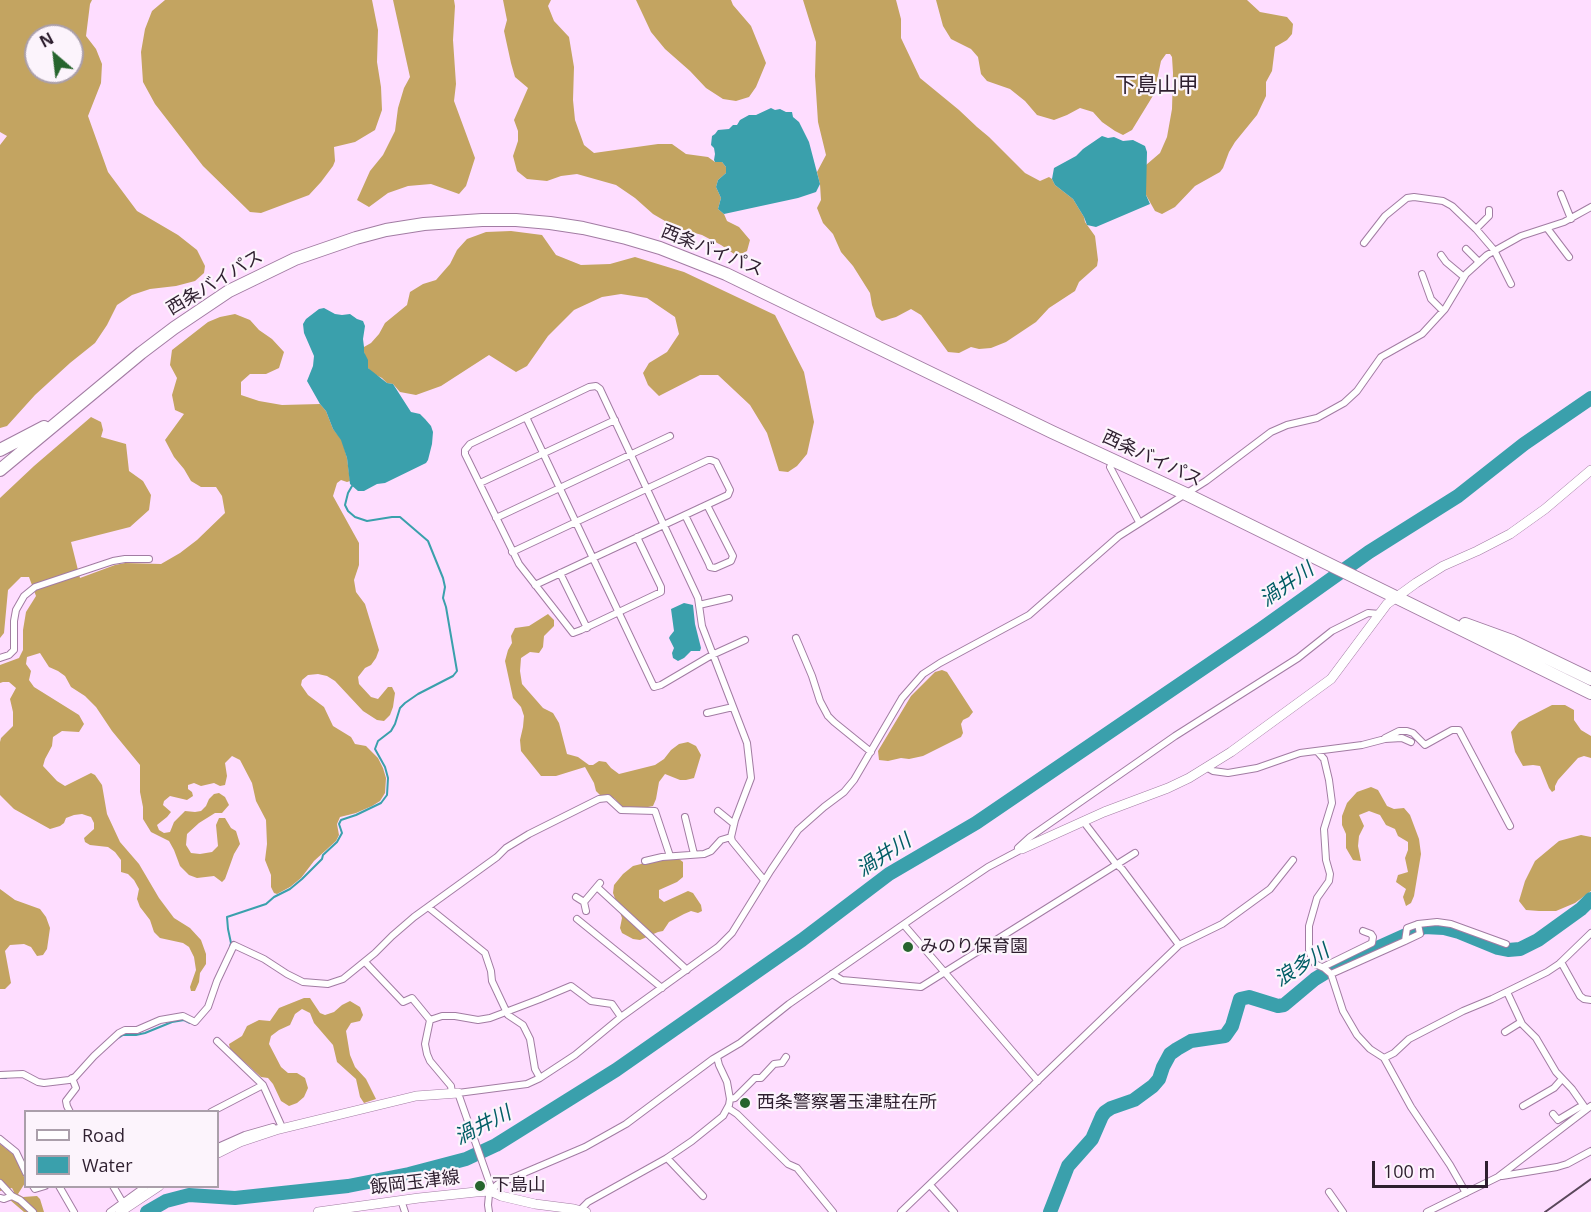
<!DOCTYPE html>
<meta charset="utf-8">
<style>
body{margin:0}
#map{position:relative;width:1591px;height:1212px;overflow:hidden;background:#feddff;font-family:"Open Sans",sans-serif}
canvas{display:block}
.legend{position:absolute;left:24px;top:1110px;width:195px;height:78px;box-sizing:border-box;background:#fcf4fc;border:2px solid #aa9faa;margin:0;padding:8px 10px;list-style:none;font-size:18px;color:#2e1f2f}
.legend li{display:flex;align-items:center;gap:12px;height:30px}
.legend b{width:30px;border:2px solid #aa9faa}
.north{position:absolute;left:24px;top:24px;width:60px;height:60px;box-sizing:border-box;background:#fcf4fc;border:2px solid #aa9faa;border-radius:50%;rotate:332deg;font-size:16px;font-weight:700;line-height:24px;text-align:center;color:#2e1f2f}
.north::after{content:'';display:block;margin:auto;width:21px;height:27px;background:#27652e;clip-path:polygon(50% 0,100% 100%,50% 72%,0 100%)}
.scale{position:absolute;left:1372px;top:1161px;width:116px;height:27px;box-sizing:border-box;border:3px solid #2e1f2f;border-top:0;padding-left:8px;font-size:18px;line-height:21px;white-space:nowrap;color:#2e1f2f;-webkit-text-stroke:4px #fcf4fc;paint-order:stroke}
</style>
<div id="map">
<canvas width="1591" height="1212"></canvas>
<ul class="legend">
<li><b style="height:8px;background:#fff"></b>Road</li>
<li><b style="height:16px;background:#3aa0ac"></b>Water</li>
</ul>
<div class="north">N</div>
<div class="scale">100 m</div>
</div>
<script>
const g = document.querySelector('canvas').getContext('2d');
g.lineJoin = 'round';
function fillPath(path, color) { g.fillStyle = color; g.fill(path, 'evenodd'); }
const poly = rows => new Path2D(rows.map(r => 'M' + r).join(''));
function stroke(path, color, width, dash) { g.strokeStyle = color; g.lineWidth = width; g.lineCap = dash ? 'butt' : 'round'; g.setLineDash(dash || []); g.stroke(path); }
function label(font, color, halo, rows, align = 'center') {
  g.font = font + ' "Open Sans","Noto Sans JP",sans-serif'; g.lineWidth = 4.5; g.setLineDash([]); g.textBaseline = 'middle'; g.strokeStyle = halo; g.fillStyle = color; for (const [text, x, y, turn = 0] of rows) {
    g.save(); g.translate(x, y); g.rotate((+turn || 0) * Math.PI / 180); g.textAlign = isNaN(turn) ? turn : align; if (halo) g.strokeText(text, 0, 0); g.fillText(text, 0, 0); g.restore();
  }
}
fillPath(poly([
 [0,0,92,0,90,4,86,36,96,49,102,64,101,83,88,116,108,172,137,211,178,235,197,250,205,266,204,273,195,281,176,286,150,289,132,295,117,305,107,325,95,343,70,363,35,395,7,426,0,428,0,145,7,136,0,132],
 [36,36,72,36,72,72,36,72],
 [165,0,372,0,378,30,377,62,381,87,382,110,375,130,355,142,334,147,335,161,333,166,321,182,309,195,261,213,250,212,203,166,155,104,143,82,141,52,145,29,152,11],
 [393,0,454,0,455,6,453,40,456,84,454,101,475,158,466,186,459,194,431,184,408,186,388,193,369,207,357,200,370,171,383,155,395,131,398,108,404,88,410,77],
 [503,0,551,0,548,6,554,21,569,37,574,67,573,100,575,120,584,145,594,153,658,144,672,144,686,154,708,157,715,162,722,162,726,167,726,173,718,180,716,187,721,198,718,209,724,214,727,221,739,227,750,240,747,251,737,256,721,245,702,235,677,228,653,214,635,198,616,185,577,174,561,176,547,181,527,179,517,171,513,156,518,141,518,131,514,120,528,88,515,77,511,63,504,31,507,20],
 [636,0,731,0,733,5,751,26,766,63,756,87,749,97,736,101,723,99,706,88,690,71,665,49,651,32],
 [803,0,896,0,901,19,901,38,920,78,959,110,977,127,989,137,1025,173,1040,181,1049,177,1052,179,1055,185,1073,199,1084,217,1085,222,1095,236,1098,260,1097,266,1079,282,1075,291,1049,308,1036,322,1006,342,991,348,979,349,971,347,959,353,948,352,921,315,911,309,896,317,882,321,876,317,872,305,870,293,853,266,841,252,833,234,823,223,817,208,821,200,820,184,817,172,826,155,818,122,815,76,816,42],
 [936,0,1247,0,1260,12,1287,17,1293,24,1292,34,1287,40,1275,47,1272,71,1266,82,1266,96,1257,115,1235,142,1229,152,1223,168,1220,172,1195,186,1175,207,1162,214,1155,211,1146,195,1146,165,1160,153,1167,137,1172,109,1173,73,1172,57,1170,54,1166,54,1161,61,1154,94,1132,130,1123,135,1115,131,1102,122,1093,112,1080,108,1067,115,1054,120,1037,115,1025,101,1010,89,987,81,981,74,978,57,971,49,951,39,943,26],
 [511,231,542,235,556,255,581,265,610,264,635,257,684,272,775,315,804,372,814,422,807,454,797,466,788,472,779,471,767,433,750,405,718,375,700,375,659,396,648,385,643,373,649,363,667,352,679,334,675,317,647,298,621,294,602,297,574,310,548,336,527,366,516,372,489,355,441,386,416,395,400,392,393,384,387,383,382,378,372,373,368,368,364,352,364,347,371,343,379,334,385,323,407,305,410,292,423,284,436,280,450,264,457,250,467,239,486,232],
 [235,314,250,320,259,330,272,339,284,352,279,368,266,374,250,374,241,382,241,395,259,401,282,405,320,404,326,411,333,429,342,440,347,458,350,481,347,482,341,480,337,483,333,496,359,543,359,565,354,580,356,592,365,604,379,650,376,658,371,665,365,668,358,677,359,684,371,697,378,699,388,687,392,687,395,693,393,707,390,715,384,721,377,720,363,711,335,681,327,676,318,674,308,675,302,680,301,685,308,695,324,707,333,726,351,737,355,744,366,746,378,758,383,768,386,778,385,793,380,801,372,806,356,813,340,817,337,824,339,835,336,841,314,861,301,878,290,887,277,894,274,893,271,887,271,875,265,860,267,844,266,820,256,801,252,783,240,760,232,756,225,763,227,776,225,785,220,786,214,783,201,786,194,783,188,785,188,789,192,792,193,796,187,800,170,796,164,801,163,805,171,812,167,817,157,825,159,830,164,833,170,832,174,822,185,811,195,812,201,811,206,806,209,799,214,794,219,793,225,797,229,805,222,813,215,813,199,823,187,834,186,845,191,853,200,854,212,852,218,846,216,825,219,818,225,818,231,828,236,831,240,844,234,854,225,879,222,882,214,876,197,878,189,875,180,866,174,850,169,841,151,832,143,819,143,807,140,792,140,765,112,731,96,707,85,696,71,687,65,676,58,671,49,667,40,653,27,657,26,664,31,671,29,680,34,687,79,715,84,724,79,732,62,731,53,737,52,746,45,759,43,766,57,781,65,786,91,773,95,775,102,785,107,814,120,842,139,864,159,898,174,918,190,928,201,940,206,954,206,964,200,973,199,982,195,991,191,991,190,987,196,970,194,957,189,947,183,943,160,938,154,932,150,920,140,907,137,899,139,889,134,880,128,874,121,872,121,860,115,852,108,847,90,845,85,842,84,838,94,829,94,823,91,817,82,814,74,815,66,818,64,823,60,826,50,829,14,809,0,795,0,742,1,738,13,726,13,712,10,699,16,688,9,682,3,682,0,683,0,665,19,658,23,650,23,630,26,612,36,596,29,577,21,577,8,590,4,633,0,638,0,498,34,466,91,417,101,422,103,430,101,437,126,444,129,471,143,481,151,495,149,510,130,527,71,542,80,578,115,565,125,563,161,564,180,553,197,540,225,513,222,496,216,487,201,487,191,481,184,469,174,457,165,440,184,414,175,410,172,395,177,378,170,365,172,350,208,322,220,317],
 [548,614,554,620,554,626,544,636,543,647,539,653,530,652,521,658,520,671,522,684,543,708,553,713,559,723,567,754,578,757,589,765,593,765,599,761,606,762,611,768,619,774,655,765,664,759,671,750,679,744,688,742,696,746,701,755,694,778,686,780,680,780,665,774,659,782,656,799,653,806,643,808,624,809,615,799,608,795,600,795,596,791,594,783,585,767,556,776,541,776,521,751,520,740,523,727,524,716,521,707,513,698,505,661,508,650,512,643,511,636,515,628,529,626],
 [942,670,947,672,973,712,969,717,963,720,961,724,963,733,961,737,923,756,909,759,901,758,888,761,879,760,878,751,911,696,935,672],
 [1552,705,1565,705,1574,710,1574,720,1581,730,1591,736,1591,758,1584,756,1578,758,1558,780,1555,786,1555,790,1552,792,1549,788,1540,766,1533,765,1523,766,1515,752,1511,732,1519,722],
 [1371,787,1378,790,1387,806,1394,809,1404,808,1410,815,1419,839,1421,854,1414,896,1411,903,1406,906,1403,897,1406,889,1396,882,1398,875,1408,872,1405,858,1408,850,1408,842,1398,836,1395,829,1386,825,1380,815,1369,811,1359,815,1364,826,1359,836,1358,846,1361,861,1353,860,1346,848,1346,834,1342,825,1342,816,1347,803,1357,792],
 [1581,835,1591,837,1591,891,1575,903,1556,911,1539,911,1526,910,1519,901,1525,881,1535,861,1559,841],
 [679,859,683,862,683,877,677,882,659,890,659,898,664,902,688,891,693,893,701,905,702,911,698,913,691,911,684,914,669,922,663,931,658,932,640,940,633,939,622,933,620,928,622,918,613,893,614,885,623,874,633,866,653,861],
 [0,889,15,900,40,909,46,917,50,928,47,949,43,955,37,956,31,947,24,944,10,945,5,951,11,983,5,989,0,989],
 [304,998,310,998,320,1013,325,1015,334,1012,342,1005,350,1001,360,1007,363,1015,360,1021,351,1023,346,1031,350,1055,355,1067,366,1079,376,1099,364,1103,360,1097,356,1079,337,1062,333,1045,314,1023,310,1013,302,1009,295,1014,290,1025,279,1030,271,1036,269,1044,281,1067,288,1073,297,1073,305,1078,308,1088,304,1097,297,1103,289,1106,281,1101,273,1084,268,1078,261,1077,230,1049,229,1044,242,1036,247,1026,259,1020,270,1021,279,1008],
 [0,1144,14,1155,24,1177,25,1183,18,1194,23,1197,37,1196,40,1199,44,1212,24,1212,10,1200,14,1192,12,1188,0,1191]
]), '#c3a461');
fillPath(poly([
 [771,108,775,110,780,109,786,112,792,112,793,117,799,122,809,142,820,184,816,192,798,198,724,214,718,209,721,198,716,187,718,180,726,173,726,167,722,162,715,162,714,160,715,154,714,148,711,145,712,136,715,134,718,130,729,129,733,125,737,125,740,120,749,115,756,115],
 [1102,136,1108,138,1114,137,1123,141,1133,140,1145,146,1147,152,1146,195,1150,204,1096,227,1087,225,1084,217,1073,199,1055,185,1052,179,1054,168,1076,156,1083,149],
 [324,308,335,314,342,315,350,314,357,319,363,321,365,326,363,339,364,347,364,352,368,360,368,368,387,383,393,384,411,412,420,414,425,419,431,426,433,432,432,444,428,460,426,463,385,483,377,484,364,491,358,491,350,484,347,458,341,440,333,429,326,411,320,404,307,381,313,366,314,356,304,333,303,324,306,319,319,309],
 [684,603,693,605,695,624,701,648,700,651,691,651,684,658,678,661,673,658,672,653,674,648,669,638,670,636,674,631,671,609]
]), '#3aa0ac');
stroke(poly([
 [230,947,231,943,228,929,227,917,266,904,274,897,290,889,302,879,322,859,323,855,337,842,342,833,339,824,341,820,356,815,381,803,387,795,388,778,385,767,375,749,378,741,391,731,395,724,400,708,405,703,418,694,453,676,457,671,446,607,443,598,445,587,443,578,428,541,400,517,392,517,367,521,355,517,348,511,345,505,348,493,352,486],
 [115,1040,123,1035,136,1035,145,1033,172,1022,184,1020,190,1023,191,1023],
 [0,1078,6,1078]
]), '#3aa0ac', 2);
stroke(poly([
 [147,1212,166,1201,189,1195,235,1198,348,1186,409,1174,466,1159,496,1145,616,1070,802,940,889,874,976,823,1261,629,1369,552,1458,496,1524,444,1591,398],
 [1050,1212,1068,1166,1092,1139,1102,1116,1105,1112,1111,1108,1134,1100,1153,1086,1159,1079,1163,1067,1170,1054,1177,1049,1191,1041,1225,1036,1232,1026,1240,999,1249,997,1278,1006,1284,1005,1315,979,1333,968,1424,927,1444,928,1459,932,1498,948,1508,950,1520,949,1538,940,1581,909,1591,899]
]), '#3aa0ac', 14);
const street = poly([
 [1561,194,1571,219],
 [1547,228,1569,257],
 [1476,229,1489,216,1489,210],
 [1364,243,1385,216,1407,198,1414,197,1443,201,1452,206,1476,229,1494,250,1511,284],
 [1466,249,1479,262],
 [1441,255,1446,262,1464,277],
 [1422,274,1431,299,1443,311],
 [526,417,654,687,661,685,712,655,745,640],
 [1114,460,1110,467,1139,522],
 [480,483,615,420],
 [685,515,709,564,710,567,715,568,731,561,733,556,707,505],
 [496,518,670,436],
 [637,537,661,587,661,592,581,630,573,633,519,564,465,454,465,450,470,444,589,387,596,386,600,389,698,598,702,626,747,743,751,778,735,820,731,837,732,841,764,880],
 [512,552,708,460,711,460,716,462,730,490,728,495,535,585],
 [560,573,587,628],
 [699,605,729,598],
 [796,638,812,676,820,701,828,716,834,722,871,752],
 [0,658,9,655,14,650,14,621,16,610,24,596,35,587,113,561,125,559,149,559],
 [707,713,733,707],
 [1385,738,1399,731,1407,731,1413,733,1425,745,1452,730,1459,730,1510,826],
 [1317,751,1324,759,1329,780,1332,803,1324,829,1326,860,1330,874,1329,881,1317,898,1309,926,1309,950,1312,959,1315,964,1324,968,1331,974,1405,941,1420,934,1418,924,1407,928,1405,941],
 [1206,767,1213,771,1228,773,1257,768,1300,753,1362,745,1385,739,1402,738,1411,742],
 [718,811,734,824],
 [685,817,694,854],
 [1083,821,1116,864,1122,869,1179,945],
 [1018,848,1030,837,1175,736,1298,658,1332,631,1368,613,1380,614],
 [645,861,662,857,704,854,711,851,721,840,731,837],
 [597,887,687,970],
 [576,897,584,902,586,911],
 [584,902,600,883],
 [428,907,485,953,491,971,492,981,508,1015,523,1025,530,1039,535,1069,540,1078],
 [577,919,662,988],
 [1418,924,1437,922,1451,924,1506,944],
 [904,925,1038,1081],
 [365,962,403,1002,412,998,430,1020,425,1044,427,1054,430,1061,451,1086,452,1093],
 [1561,962,1580,996,1584,999,1591,1000],
 [1323,967,1372,943,1373,937,1371,934,1363,931],
 [832,974,842,980,921,987,1135,853],
 [1331,974,1343,1011,1357,1035,1370,1049,1384,1058,1394,1053,1409,1039,1463,1011,1492,999,1547,972,1559,964,1591,933],
 [1507,992,1522,1024,1536,1038,1556,1072,1572,1089,1586,1109],
 [430,1020,442,1016,455,1016,478,1020,490,1018,540,999,571,986,591,1001,612,1004,621,1017],
 [1505,1032,1521,1022],
 [217,1041,263,1085,281,1125],
 [1384,1058,1411,1107,1450,1165,1466,1193],
 [0,1075,23,1074,38,1082,44,1083,69,1080,75,1077,94,1056,119,1033,125,1030,137,1030,160,1020,183,1016,195,1022,208,1007,217,981,234,945,264,959,287,974,303,982,328,984,343,979,375,953,392,936,414,917,497,857,506,848,529,834,599,799,608,798,621,810,655,811,670,856],
 [730,1099,735,1098,755,1078,761,1078,774,1064,782,1063,786,1057],
 [1523,1106,1554,1088,1562,1079],
 [728,1108,737,1114,788,1164,797,1168,833,1212],
 [70,1112,67,1106,66,1101,76,1088,72,1078],
 [211,1112,263,1085],
 [1553,1114,1558,1120,1583,1105],
 [0,1139,16,1152,26,1173],
 [218,1147,245,1135,273,1127],
 [667,1158,703,1196],
 [1502,1176,1557,1167,1567,1164,1591,1151],
 [0,1183,12,1196,20,1200,33,1212],
 [930,1185,954,1212],
 [33,1186,35,1189,45,1186],
 [59,1186,74,1212],
 [113,1186,123,1203],
 [490,1191,498,1184,585,1147,626,1124,713,1059,740,1043,789,1004,930,906,988,867,1022,849],
 [1329,1192,1343,1212],
 [0,1198,4,1199,12,1196],
 [401,1200,405,1212],
 [579,1211,588,1202,667,1158,692,1141,723,1116,729,1105,730,1099,727,1082,719,1065,717,1057],
 [110,1212,146,1186],
 [489,1212,488,1205,490,1184,458,1093,527,1084,540,1078,575,1055,621,1017,718,947,732,933,771,870,798,830,824,807,844,792,854,780,902,698,923,674,940,663,1029,615,1119,536,1206,481,1271,432,1287,425,1317,418,1344,403,1357,391,1381,357,1422,334,1445,309,1466,274,1487,255,1521,236,1564,222,1591,207],
 [901,1212,1179,945,1222,924,1270,889,1293,860],
 [1427,1212,1498,1177,1591,1106]
]);
const secondary = poly([
 [1022,849,1104,812,1168,788,1189,778,1231,752,1331,679,1387,604,1416,583,1443,566,1477,551,1510,534,1545,509,1591,470],
 [218,1153,240,1142,276,1130,416,1096,458,1093],
 [120,1212,159,1186],
 [318,1212,419,1198,476,1192,490,1191,501,1196,535,1204,574,1209,586,1212]
]);
const highway = poly([
 [0,450,44,427],
 [0,470,141,353,174,328,229,291,295,259,356,238,386,230,424,224,482,220,516,220,550,223,583,228,626,238,660,248,726,274,1052,432,1186,494,1591,693],
 [1465,624,1512,641,1591,679]
]);
stroke(street, '#a27ca3', 8);
stroke(secondary, '#a27ca3', 10);
stroke(highway, '#a27ca3', 14);
stroke(street, '#fff', 6);
stroke(secondary, '#fff', 9);
stroke(highway, '#fff', 12);
stroke(poly([
 [1545,1212,1591,1179]
]), '#5a475b', 2);
for (const [x, y, r, color] of [
 [908,947,6,"#27652e"],
 [745,1103,6,"#27652e"],
 [480,1186,6,"#27652e"]
]) { const dot = new Path2D(); dot.arc(x, y, r, 0, 2 * Math.PI); g.fillStyle = color; g.fill(dot); stroke(dot, '#fcf4fc', 2); }
label('18px', '#2e1f2f', '#fcf4fc', [
 ["西条バイパス",712,251,22],
 ["西条バイパス",215,283,-31],
 ["西条バイパス",1152,459,25],
 ["飯岡玉津線",415,1183,-7]
]);
label('18px', '#2e1f2f', '#fcf4fc', [
 ["みのり保育園",920,947],
 ["西条警察署玉津駐在所",757,1103],
 ["下島山",492,1186]
], 'left');
label('italic 20px', '#015d65', '#fcf4fc', [
 ["渦井川",1287,585,-35],
 ["渦井川",884,856,-33],
 ["浪多川",1302,966,-32],
 ["渦井川",483,1126,-27]
]);
label('21px', '#2e1f2f', '#fcf4fc', [
 ["下島山甲",1157,86]
]);
</script>
